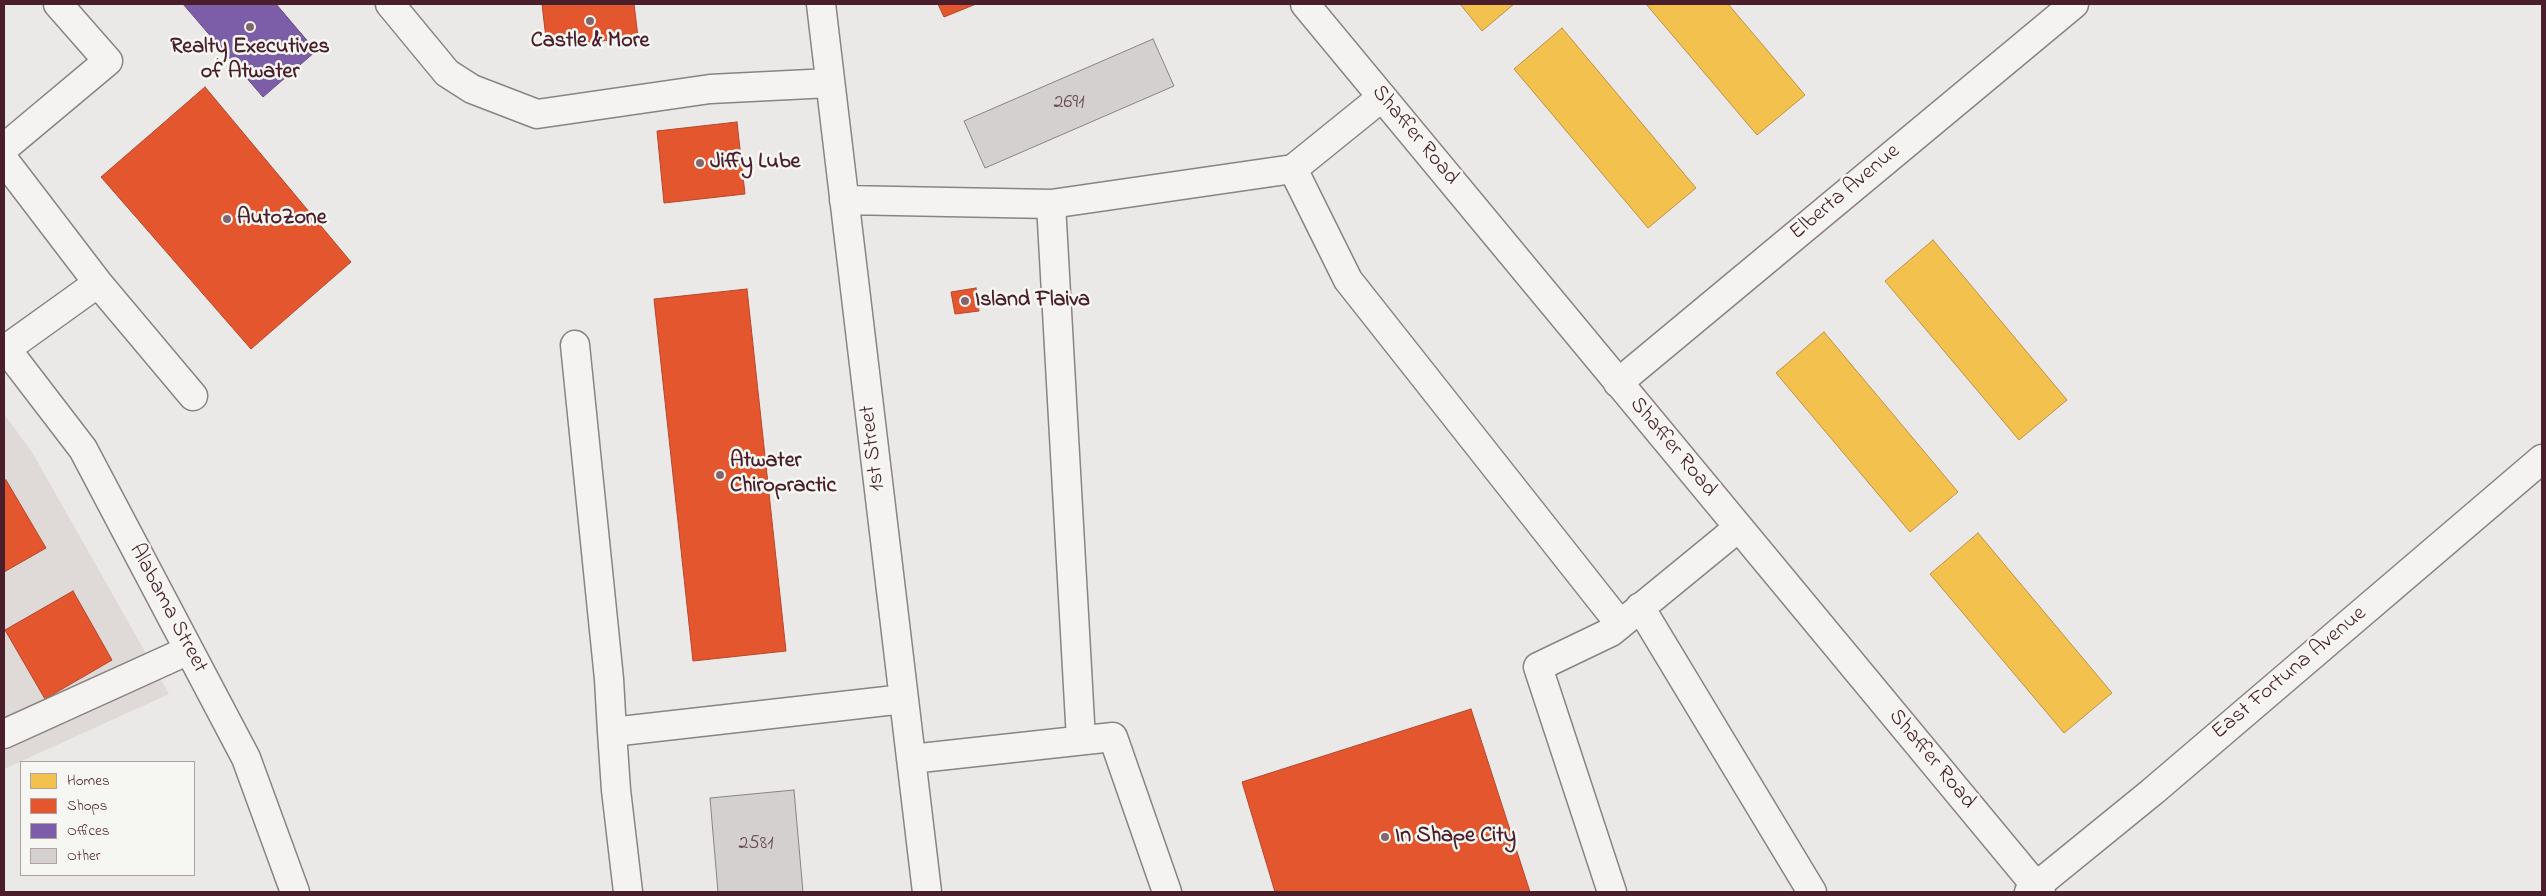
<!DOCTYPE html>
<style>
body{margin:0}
#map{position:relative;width:2546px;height:896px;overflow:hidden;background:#ebe9e7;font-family:"Indie Flower",sans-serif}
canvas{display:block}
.frame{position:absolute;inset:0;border:5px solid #4a1f2b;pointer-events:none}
.legend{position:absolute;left:20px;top:761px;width:175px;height:115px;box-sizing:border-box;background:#f6f6f2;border:1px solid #b1a0a2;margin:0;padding:6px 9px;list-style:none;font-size:15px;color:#4a1f2b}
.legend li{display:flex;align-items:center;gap:10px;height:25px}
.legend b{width:25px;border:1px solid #b1a0a2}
</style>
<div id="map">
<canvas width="2546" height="896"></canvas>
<div class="frame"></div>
<ul class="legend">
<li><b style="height:14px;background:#f2c14e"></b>Homes</li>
<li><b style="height:14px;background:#e4572e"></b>Shops</li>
<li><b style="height:14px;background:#7b5ea7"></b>Offices</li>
<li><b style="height:14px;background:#d3d0cf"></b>Other</li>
</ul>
</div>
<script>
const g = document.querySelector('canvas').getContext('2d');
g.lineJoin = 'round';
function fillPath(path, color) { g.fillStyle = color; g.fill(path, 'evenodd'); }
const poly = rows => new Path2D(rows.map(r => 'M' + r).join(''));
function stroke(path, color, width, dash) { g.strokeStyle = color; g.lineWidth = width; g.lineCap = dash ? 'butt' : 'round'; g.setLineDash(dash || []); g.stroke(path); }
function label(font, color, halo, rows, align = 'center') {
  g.font = font + ' "Indie Flower",sans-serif'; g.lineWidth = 5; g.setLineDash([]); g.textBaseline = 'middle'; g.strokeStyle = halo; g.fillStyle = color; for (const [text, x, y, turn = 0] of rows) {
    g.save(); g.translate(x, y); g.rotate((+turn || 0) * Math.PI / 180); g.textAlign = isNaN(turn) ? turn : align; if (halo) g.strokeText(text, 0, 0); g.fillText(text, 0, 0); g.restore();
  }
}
fillPath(poly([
 [4,414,32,452,169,694,4,769]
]), '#dfd9d8');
const homes = poly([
 [1460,4,1514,4,1482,31,1460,4],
 [1646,4,1728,4,1805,95,1757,135,1646,4],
 [1562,28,1696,188,1648,228,1514,69,1562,28],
 [1933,240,2067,400,2019,440,1885,281,1933,240],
 [1824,332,1958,492,1910,532,1776,373,1824,332],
 [1978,533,2112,693,2064,733,1930,574,1978,533]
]);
fillPath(homes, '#f2c14e');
stroke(homes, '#c09044', 1);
const shops = poly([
 [542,4,634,4,638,37,547,47,542,4],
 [938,4,976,4,944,17,938,4],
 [205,87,351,262,251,349,101,177,205,87],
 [737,122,745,194,664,203,657,131,737,122],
 [976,288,979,311,955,314,951,292,976,288],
 [747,289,786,651,693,661,654,299,747,289],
 [6,480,46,548,4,572,4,481,6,480],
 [73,591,112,660,45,699,5,630,73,591],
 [1471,709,1530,892,1275,892,1242,782,1471,709]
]);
fillPath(shops, '#e4572e');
stroke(shops, '#b6462d', 1);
const offices = poly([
 [183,4,276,4,316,51,263,97,183,4]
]);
fillPath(offices, '#7b5ea7');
stroke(offices, '#6c4b82', 1);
const building = poly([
 [1153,39,1174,86,985,168,964,121,1153,39],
 [794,790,803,892,718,892,710,798,794,790]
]);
fillPath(building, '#d3d0cf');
stroke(building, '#8b8283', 1);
const minor = poly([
 [390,4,447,73,472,89,537,114,710,89,830,83],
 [821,4,927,892],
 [1382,97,1293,169,1348,280,1620,624],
 [4,148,108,61,58,4],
 [4,160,98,283],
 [844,200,1051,204,1081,740],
 [1051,204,1293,169],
 [575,345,609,679,612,732],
 [4,346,83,449,246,758,295,892],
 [6,349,98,283,193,396],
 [1618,383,2074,4],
 [1640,607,1812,892],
 [4,734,189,650],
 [911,759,1113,737,1167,892],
 [628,892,616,790,612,732,904,699],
 [1612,892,1538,667,1611,632,1738,528],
 [2029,892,2152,792,2542,459]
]);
const major = poly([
 [1305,4,2041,892]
]);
stroke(minor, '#8b8283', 31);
stroke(major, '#8b8283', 31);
stroke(minor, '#f4f3f1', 28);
stroke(major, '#f4f3f1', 28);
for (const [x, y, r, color] of [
 [590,21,5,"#82666d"],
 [250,27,5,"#82666d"],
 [700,163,5,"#82666d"],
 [227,219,5,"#82666d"],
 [965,301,5,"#82666d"],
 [720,475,5,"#82666d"],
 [1385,837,5,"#82666d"]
]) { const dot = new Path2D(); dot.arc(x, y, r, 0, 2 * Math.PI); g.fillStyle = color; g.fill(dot); stroke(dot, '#f6f6f2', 2); }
label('20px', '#6c4b54', null, [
 ["2691",1069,104],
 ["2581",756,845]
]);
label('bold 22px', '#4a1f2b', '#f6f6f2', [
 ["Castle & More",590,42,"center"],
 ["Realty Executives",250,48,"center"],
 ["of Atwater",250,73,"center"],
 ["Jiffy Lube",710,163],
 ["AutoZone",237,219],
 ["Island Flaiva",975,301],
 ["Atwater",730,462],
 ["Chiropractic",730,487],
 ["In Shape City",1395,837]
], 'left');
label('22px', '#4a1f2b', '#f6f6f2', [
 ["Shaffer Road",1414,136,50],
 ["Elberta Avenue",1846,193,-40],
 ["1st Street",874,448,-97],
 ["Shaffer Road",1672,448,50],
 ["Alabama Street",167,609,62],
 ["East Fortuna Avenue",2290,674,-40],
 ["Shaffer Road",1931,760,50]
]);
</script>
